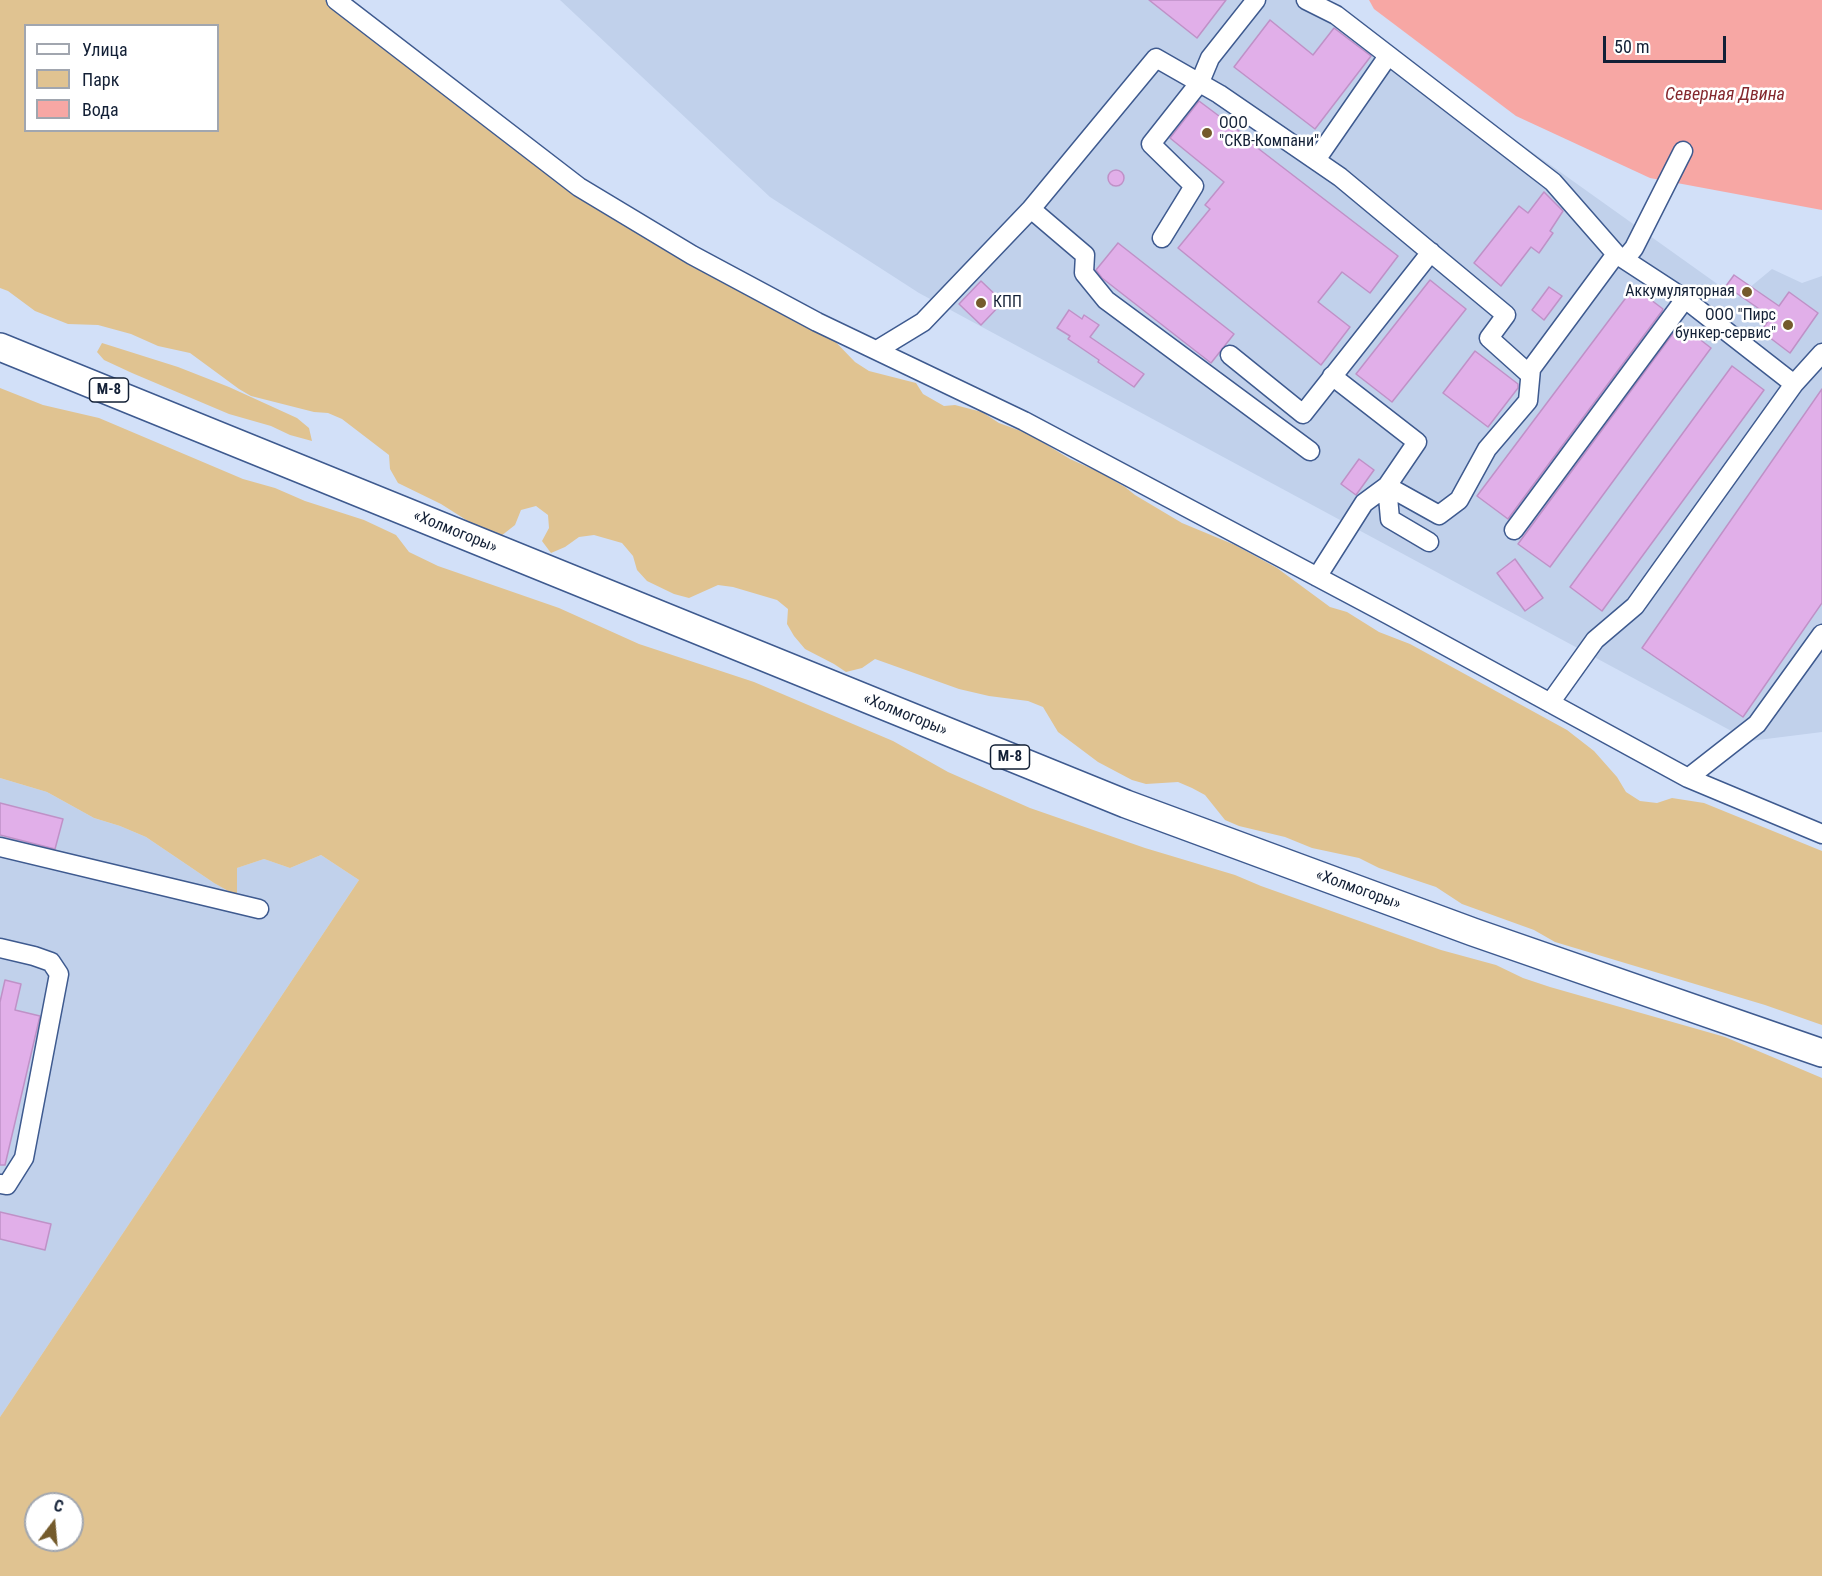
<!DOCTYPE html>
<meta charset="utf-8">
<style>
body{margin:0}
#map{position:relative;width:1822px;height:1576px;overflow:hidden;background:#d2e0f8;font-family:"Roboto Condensed",sans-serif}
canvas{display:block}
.legend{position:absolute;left:24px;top:24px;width:195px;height:108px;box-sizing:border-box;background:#fff;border:2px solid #a1a6af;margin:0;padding:8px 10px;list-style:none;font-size:18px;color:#132036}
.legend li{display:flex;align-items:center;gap:12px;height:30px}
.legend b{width:30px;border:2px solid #a1a6af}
.north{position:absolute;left:24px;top:1492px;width:60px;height:60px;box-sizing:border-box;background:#fff;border:2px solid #a1a6af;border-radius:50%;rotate:16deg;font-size:16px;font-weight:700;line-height:24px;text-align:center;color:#132036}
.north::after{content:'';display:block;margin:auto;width:21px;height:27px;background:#745b2c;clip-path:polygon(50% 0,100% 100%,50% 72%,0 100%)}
.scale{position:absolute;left:1603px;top:36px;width:123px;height:27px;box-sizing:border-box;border:3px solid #132036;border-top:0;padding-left:8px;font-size:18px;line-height:21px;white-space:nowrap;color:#132036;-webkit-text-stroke:4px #fff;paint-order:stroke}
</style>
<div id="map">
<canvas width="1822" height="1576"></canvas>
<ul class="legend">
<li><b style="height:8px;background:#fff"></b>Улица</li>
<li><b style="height:16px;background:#e0c391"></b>Парк</li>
<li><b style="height:16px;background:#f7a7a4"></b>Вода</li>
</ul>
<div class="north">С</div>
<div class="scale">50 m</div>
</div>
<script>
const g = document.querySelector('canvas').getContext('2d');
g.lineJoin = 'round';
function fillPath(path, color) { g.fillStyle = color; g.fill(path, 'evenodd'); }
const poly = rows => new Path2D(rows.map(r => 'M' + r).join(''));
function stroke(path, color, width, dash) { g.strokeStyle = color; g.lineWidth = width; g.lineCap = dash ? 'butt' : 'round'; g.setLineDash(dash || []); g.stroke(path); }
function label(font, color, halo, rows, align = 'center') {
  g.font = font + ' "Roboto Condensed",sans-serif'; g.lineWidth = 5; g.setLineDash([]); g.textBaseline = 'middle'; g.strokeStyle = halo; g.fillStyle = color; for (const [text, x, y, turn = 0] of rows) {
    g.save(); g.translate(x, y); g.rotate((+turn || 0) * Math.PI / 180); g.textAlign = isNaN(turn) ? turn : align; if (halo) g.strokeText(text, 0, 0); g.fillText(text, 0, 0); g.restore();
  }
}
fillPath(poly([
 [560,0,1319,0,1737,298,1772,269,1802,283,1822,276,1822,732,1750,741,919,293,770,197],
 [0,778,47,792,94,818,120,826,146,837,214,883,237,896,237,868,264,859,290,868,321,855,359,880,0,1417]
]), '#c1d1eb');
fillPath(poly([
 [0,0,325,0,414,68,756,300,827,333,855,362,869,371,916,383,923,394,944,406,955,405,982,412,999,423,1029,434,1070,459,1099,472,1125,487,1135,495,1182,523,1235,545,1277,568,1330,607,1347,612,1379,632,1410,644,1567,730,1594,751,1617,777,1626,792,1640,801,1657,803,1672,798,1704,803,1822,851,1822,1025,1765,1005,1555,942,1534,930,1462,904,1436,887,1379,868,1359,858,1312,848,1285,837,1239,826,1225,820,1205,795,1192,788,1178,782,1146,784,1132,780,1098,762,1058,732,1043,707,1028,701,989,696,959,689,875,659,862,668,846,672,834,664,805,649,794,636,787,624,788,609,777,600,733,587,718,585,689,598,674,594,647,581,637,570,633,556,622,543,594,535,579,537,565,547,551,553,542,541,549,528,548,515,536,506,521,510,515,525,501,536,471,523,441,504,398,483,390,469,389,455,342,419,328,413,314,412,251,396,239,389,190,353,158,346,131,334,98,325,68,324,35,311,8,291,0,288],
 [26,26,218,26,218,130,26,130],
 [102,343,178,367,229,387,297,418,309,428,312,441,290,435,271,426,229,414,132,373,104,360,97,352],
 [0,388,43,405,99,418,243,479,275,488,305,501,364,520,396,535,409,552,438,566,559,608,639,644,754,682,893,741,948,772,1030,808,1145,848,1235,875,1261,886,1441,950,1496,965,1523,978,1550,987,1725,1037,1822,1078,1822,1576,0,1576,0,1417,359,880,321,855,290,868,264,859,237,868,237,896,214,883,146,837,120,826,94,818,47,792,0,778],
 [36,1504,72,1504,72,1540,36,1540]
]), '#e0c391');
fillPath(poly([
 [1369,0,1822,0,1822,210,1650,178,1516,116,1374,9]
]), '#f7a7a4');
const building = poly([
 [1149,0,1226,0,1197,38,1149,0],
 [1270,20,1313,55,1334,28,1371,56,1315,129,1234,67,1270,20],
 [1199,101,1243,134,1242,136,1398,256,1370,293,1342,272,1318,302,1350,327,1321,365,1178,248,1210,209,1205,205,1224,182,1170,138,1199,101],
 '1108 178a8 8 0 1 1 16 0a8 8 0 1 1-16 0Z',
 [1544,192,1563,211,1550,231,1553,233,1539,253,1531,247,1501,286,1474,263,1519,206,1528,213,1544,192],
 [1118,243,1234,334,1211,363,1102,278,1096,270,1118,243],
 [1734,275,1779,306,1789,292,1818,313,1790,353,1761,331,1771,317,1726,286,1734,275],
 [1430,280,1466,309,1392,402,1356,374,1430,280],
 [981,281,1003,302,981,325,959,304,981,281],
 [1549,287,1562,296,1544,320,1532,310,1549,287],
 [1634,287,1663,309,1662,311,1508,519,1477,496,1634,287],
 [1069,310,1082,319,1084,315,1099,325,1090,337,1144,374,1134,387,1098,362,1099,360,1068,339,1070,336,1057,328,1069,310],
 [1680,324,1711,348,1550,567,1518,544,1680,324],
 [1475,351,1518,384,1518,388,1488,427,1443,393,1475,351],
 [1732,366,1764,390,1602,611,1570,587,1732,366],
 [1822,389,1822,603,1743,717,1642,648,1822,389],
 [1359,459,1374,470,1356,495,1341,484,1359,459],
 [1515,559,1543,598,1525,611,1497,573,1515,559],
 [0,803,63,819,55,849,0,835,0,803],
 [5,980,21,984,15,1010,40,1016,5,1165,0,1165,0,1002,5,980],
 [0,1212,51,1224,45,1250,0,1239,0,1212]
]);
fillPath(building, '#e1afe9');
stroke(building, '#bf91c7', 1.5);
const minor = poly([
 [336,0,579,187,692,255,817,322,1024,421,1389,615,1688,778,1822,834],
 [1306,0,1336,15,1553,182,1616,254],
 [1316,160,1388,56],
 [1031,209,1085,255,1084,273,1106,300,1310,451],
 [1162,238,1194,186,1151,144,1200,82,1210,58,1256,0],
 [1625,259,1634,248,1683,151],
 [877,350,923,322,1031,209,1156,58,1219,94,1340,177,1506,315,1489,338,1528,373,1616,254,1685,299],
 [1230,355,1303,414,1431,252],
 [1332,376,1417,442,1387,486,1390,519,1429,542],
 [1514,530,1685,299,1794,384],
 [1317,577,1364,503,1387,486,1439,515,1459,500,1487,449,1528,401,1531,369],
 [1550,703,1595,640,1635,606,1794,384,1822,353],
 [1688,778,1757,724,1822,634],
 [0,847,259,909],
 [0,948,34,956,51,962,59,974,24,1158,7,1185,0,1184]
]);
const highway = poly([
 [0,347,1126,804,1473,932,1822,1053]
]);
stroke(minor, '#3e5a8f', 21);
stroke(highway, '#3e5a8f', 30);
stroke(minor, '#fff', 18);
stroke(highway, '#fff', 27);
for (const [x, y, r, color] of [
 [1207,133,6,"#745b2c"],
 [1747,292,6,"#745b2c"],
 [981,303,6,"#745b2c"],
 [1788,325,6,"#745b2c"]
]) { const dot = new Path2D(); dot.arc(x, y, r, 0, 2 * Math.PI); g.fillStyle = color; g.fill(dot); stroke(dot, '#fff', 2); }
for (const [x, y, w] of [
 [109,390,39],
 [1010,757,39]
]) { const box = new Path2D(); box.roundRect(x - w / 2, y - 12, w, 24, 4.5); g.fillStyle = '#fff'; g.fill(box); stroke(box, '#132036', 1.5); }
label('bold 15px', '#132036', null, [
 ["М-8",109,390],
 ["М-8",1010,757]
]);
label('16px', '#132036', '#fff', [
 ["ООО",1219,124],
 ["\"СКВ-Компани\"",1219,142],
 ["Аккумуляторная",1735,292,"right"],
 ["КПП",993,303],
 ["ООО \"Пирс",1776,316,"right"],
 ["бункер-сервис\"",1776,334,"right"]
], 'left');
label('16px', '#132036', '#fff', [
 ["«Холмогоры»",455,532,22],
 ["«Холмогоры»",905,715,22],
 ["«Холмогоры»",1358,890,20]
]);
label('italic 18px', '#84282d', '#fff', [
 ["Северная Двина",1725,95]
]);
</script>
